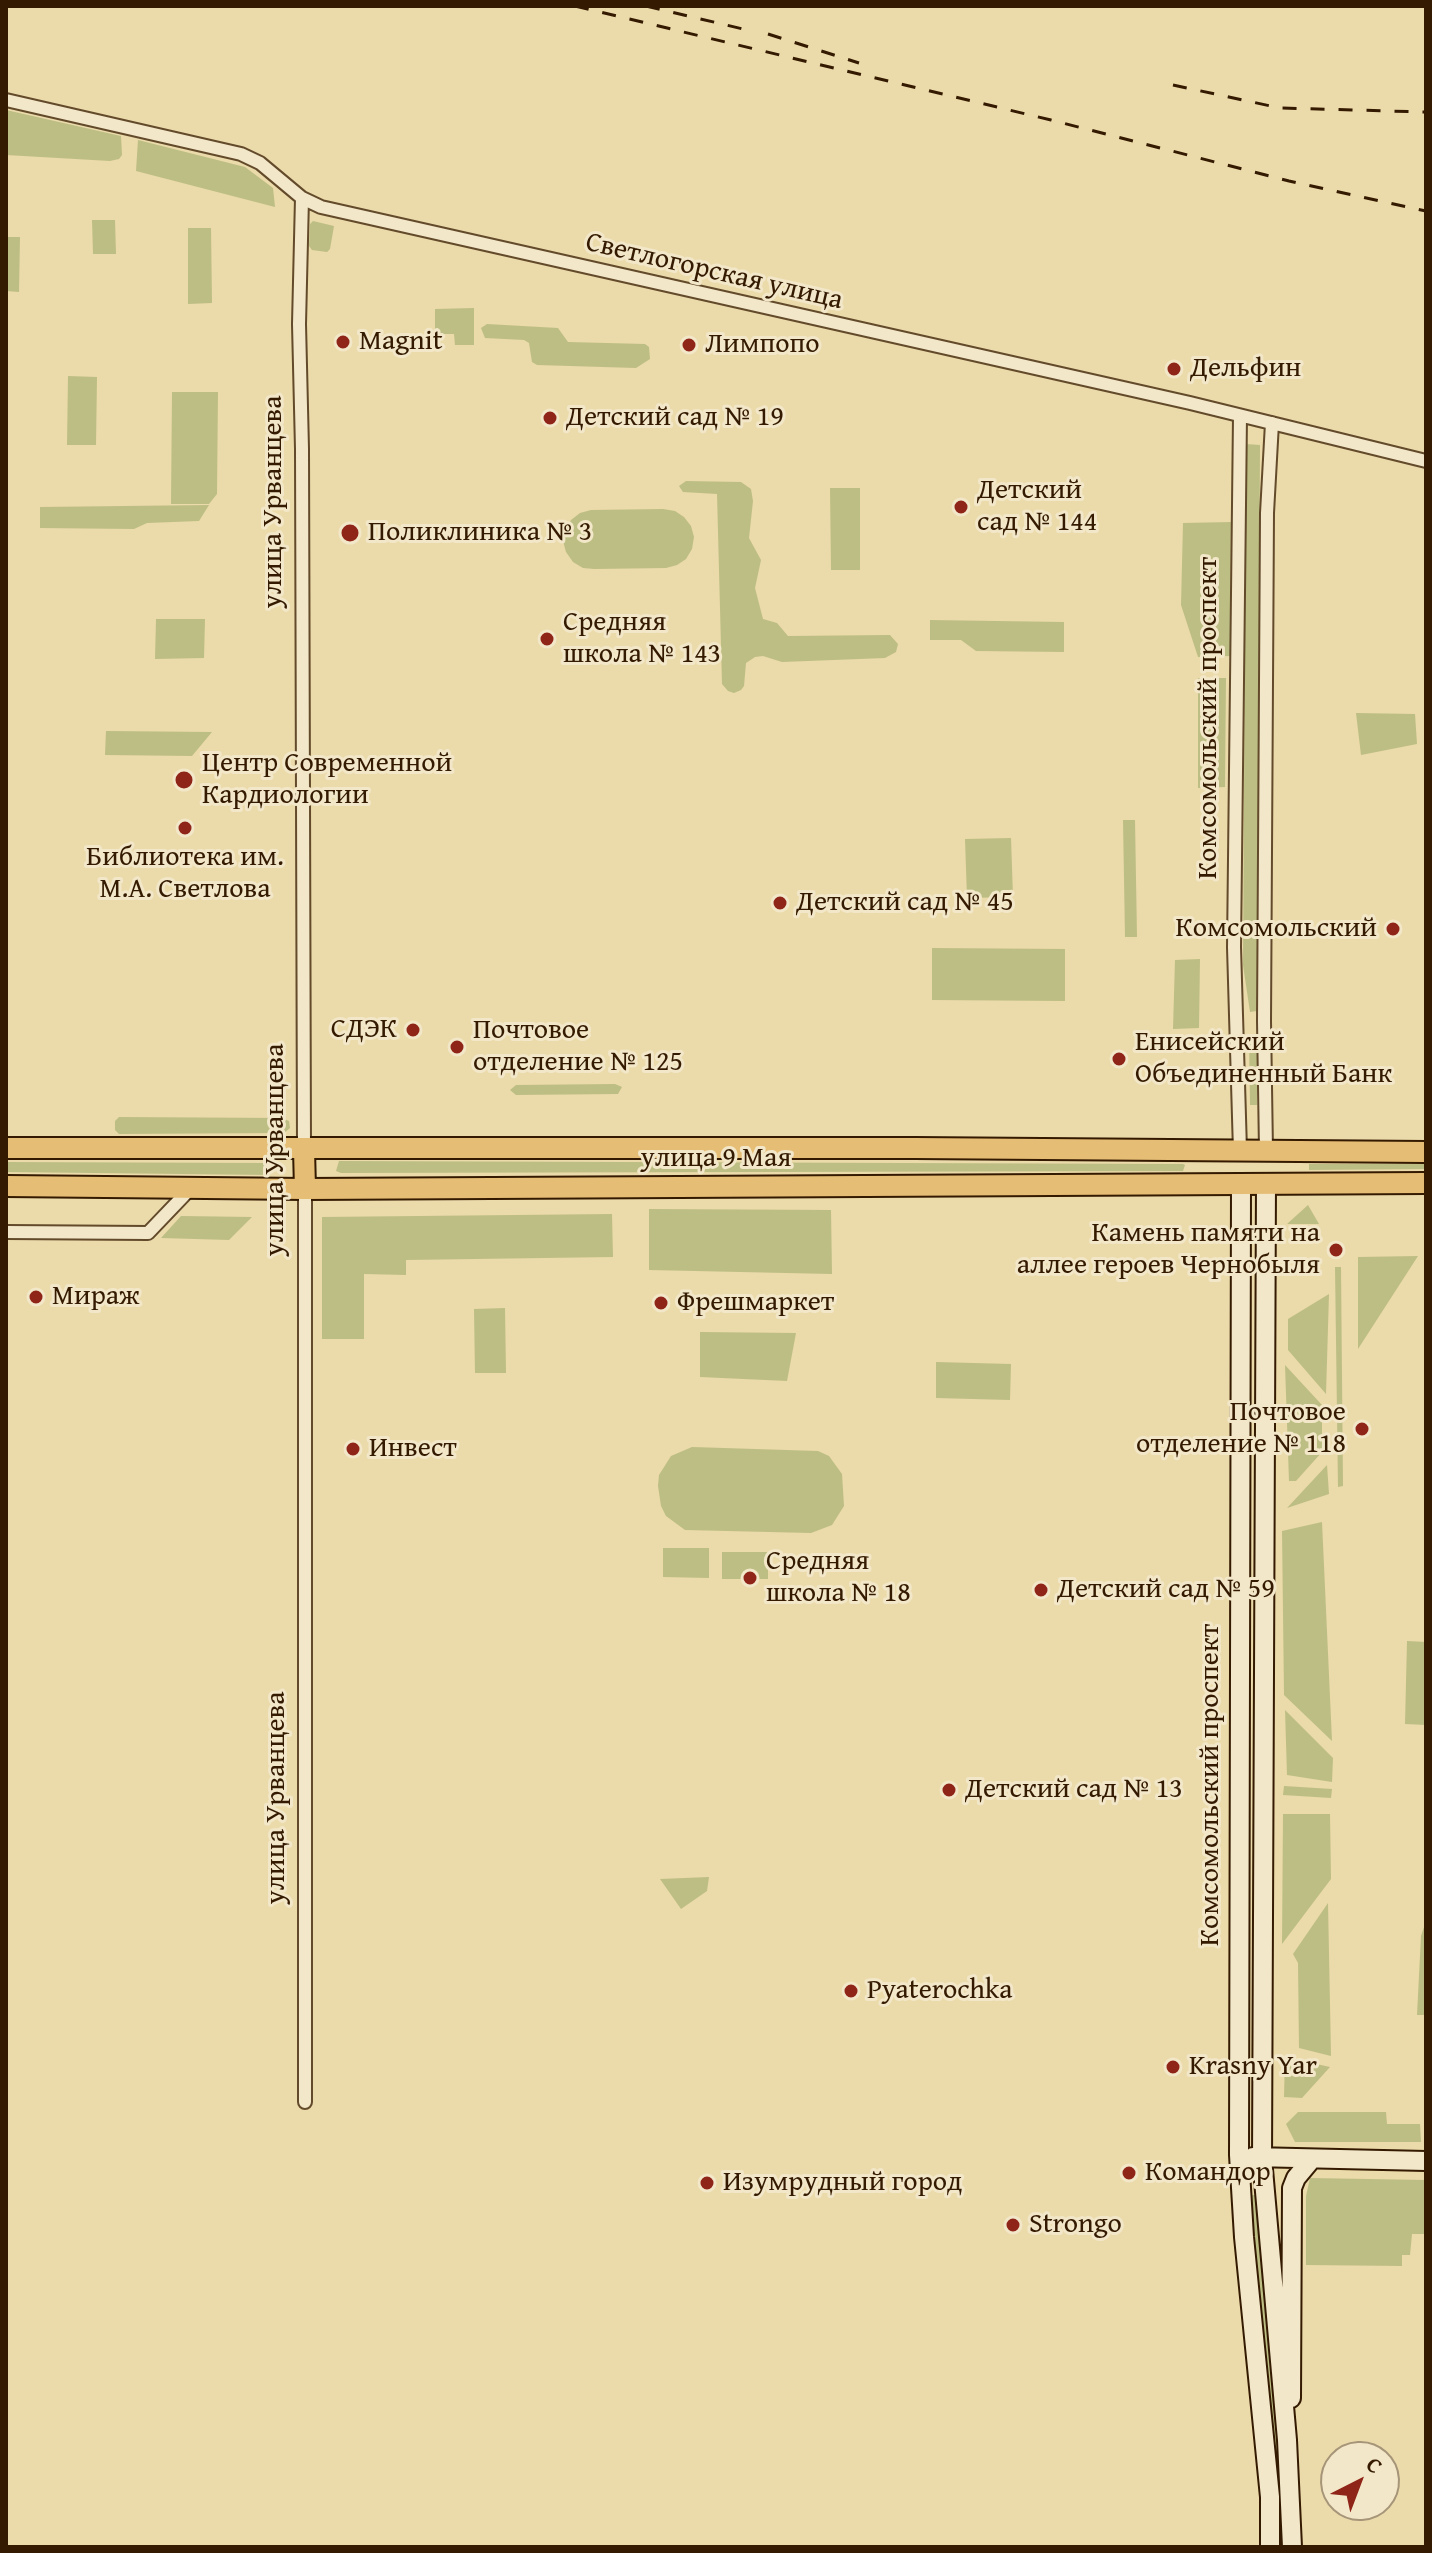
<!DOCTYPE html>
<meta charset="utf-8">
<style>
body{margin:0}
#map{position:relative;width:1432px;height:2553px;overflow:hidden;background:#ebdaaa;font-family:"Gentium Book Plus",serif}
canvas{display:block}
.frame{position:absolute;inset:0;border:8px solid #341a01;pointer-events:none}
.north{position:absolute;left:1320px;top:2441px;width:80px;height:80px;box-sizing:border-box;background:#f2e7c8;border:2px solid #a69578;border-radius:50%;rotate:42deg;font-size:22px;font-weight:700;line-height:32px;text-align:center;color:#341a01}
.north::after{content:'';display:block;margin:auto;width:28px;height:36px;background:#8f2418;clip-path:polygon(50% 0,100% 100%,50% 72%,0 100%)}
</style>
<div id="map">
<canvas width="1432" height="2553"></canvas>
<div class="frame"></div>
<div class="north">С</div>
</div>
<script>
const g = document.querySelector('canvas').getContext('2d');
g.lineJoin = 'round';
function fillPath(path, color) { g.fillStyle = color; g.fill(path, 'evenodd'); }
const poly = rows => new Path2D(rows.map(r => 'M' + r).join(''));
function stroke(path, color, width, dash) { g.strokeStyle = color; g.lineWidth = width; g.lineCap = dash ? 'butt' : 'round'; g.setLineDash(dash || []); g.stroke(path); }
function label(font, color, halo, rows, align = 'center') {
  g.font = font + ' "Gentium Book Plus",serif'; g.lineWidth = 6; g.setLineDash([]); g.textBaseline = 'middle'; g.strokeStyle = halo; g.fillStyle = color; for (const [text, x, y, turn = 0] of rows) {
    g.save(); g.translate(x, y); g.rotate((+turn || 0) * Math.PI / 180); g.textAlign = isNaN(turn) ? turn : align; if (halo) g.strokeText(text, 0, 0); g.fillText(text, 0, 0); g.restore();
  }
}
fillPath(poly([
 [6,110,121,136,122,155,119,159,110,161,6,155],
 [138,140,245,167,273,188,275,207,136,171],
 [92,220,115,220,116,254,93,254],
 [313,221,334,226,330,249,327,252,312,250,309,246,310,224],
 [188,228,211,228,212,303,188,304],
 [6,237,20,237,19,292,6,291],
 [474,308,474,345,455,345,454,334,435,334,435,309],
 [487,324,558,328,568,342,645,344,649,347,650,359,636,368,537,365,532,362,529,343,524,340,485,338,481,328],
 [68,376,97,377,96,445,67,445],
 [172,392,218,392,217,494,209,504,171,504],
 [1246,444,1260,445,1257,1011,1250,1012,1243,965],
 [686,481,741,482,751,489,753,501,749,538,761,560,755,588,763,619,777,623,788,636,890,635,898,644,896,652,885,658,782,662,763,656,755,657,746,663,744,686,741,690,734,693,728,691,722,684,717,494,683,492,679,486],
 [830,488,860,488,860,570,831,570],
 [209,505,199,521,147,523,134,529,40,528,40,507],
 [663,509,675,511,684,517,691,526,694,537,692,549,686,559,677,565,666,568,594,569,583,568,573,562,566,552,563,541,565,530,571,520,580,513,591,510],
 [1231,522,1230,656,1198,657,1181,605,1183,523],
 [156,619,205,619,204,658,155,659],
 [930,620,1064,622,1064,652,976,651,961,640,930,640],
 [1198,678,1226,678,1225,787,1198,788],
 [1356,713,1415,714,1417,744,1361,755],
 [106,731,212,732,192,756,105,755],
 [1123,820,1135,820,1137,937,1125,937],
 [1011,838,1013,897,967,898,965,839],
 [932,948,1065,949,1065,1001,932,1000],
 [1200,959,1199,1028,1173,1029,1175,960],
 [1249,1038,1257,1038,1257,1105,1250,1105],
 [615,1084,622,1087,618,1094,516,1095,510,1090,516,1085],
 [119,1117,282,1118,289,1121,290,1128,284,1133,119,1134,115,1130,115,1121],
 [339,1161,1183,1164,1185,1165,1183,1171,341,1173,336,1171],
 [6,1162,265,1163,270,1164,272,1171,268,1175,6,1172],
 [1309,1164,1426,1164,1426,1169,1309,1170],
 [1308,1205,1319,1224,1287,1224],
 [649,1209,831,1210,832,1274,649,1270],
 [612,1214,613,1257,406,1260,406,1275,364,1274,364,1339,322,1339,322,1217],
 [181,1216,252,1217,229,1240,161,1238],
 [1418,1256,1358,1349,1358,1257],
 [1335,1267,1341,1267,1343,1486,1338,1487],
 [1329,1294,1326,1394,1288,1350,1288,1319],
 [505,1308,506,1373,475,1373,474,1309],
 [700,1332,796,1333,787,1381,700,1377],
 [936,1362,1011,1364,1010,1400,936,1398],
 [1285,1365,1322,1405,1322,1452,1296,1481,1289,1481],
 [692,1447,818,1451,829,1456,842,1474,844,1506,832,1525,811,1533,685,1530,666,1516,661,1506,658,1486,659,1475,671,1456],
 [1327,1465,1329,1494,1287,1508],
 [1322,1522,1332,1741,1284,1695,1282,1531],
 [663,1548,709,1548,709,1578,663,1577],
 [722,1552,768,1552,768,1579,722,1579],
 [1407,1641,1426,1642,1426,1725,1405,1724],
 [1285,1710,1333,1758,1332,1782,1287,1775],
 [1284,1786,1332,1789,1331,1798,1283,1795],
 [1283,1814,1330,1814,1331,1879,1282,1944],
 [709,1877,707,1891,681,1909,660,1879],
 [1328,1903,1331,2056,1299,2048,1298,1963,1293,1954],
 [1426,1921,1426,2015,1417,2015,1421,1936],
 [1285,2057,1330,2067,1302,2098,1284,2097],
 [1298,2112,1386,2112,1387,2124,1420,2124,1421,2142,1295,2142,1286,2124],
 [1310,2178,1426,2180,1426,2234,1412,2234,1410,2255,1402,2255,1402,2266,1306,2265,1306,2196],
 [1247,2195,1255,2195,1279,2460,1280,2547,1277,2547]
]), '#bdbe84');
const street = poly([
 [6,100,241,154,260,163,302,198,321,207,1190,403,1426,461],
 [302,198,299,324,302,449,304,1149],
 [1240,1151,1234,947,1240,416],
 [1266,1151,1264,1021,1267,513,1272,423],
 [305,1189,305,2102],
 [6,1232,148,1233,191,1188]
]);
const secondary = poly([
 [1266,1183,1262,2158,1287,2440,1292,2547],
 [1241,1185,1239,2155,1244,2237,1270,2497,1270,2547],
 [1253,2157,1426,2161],
 [1291,2398,1292,2188,1296,2178,1311,2160]
]);
const primary = poly([
 [6,1148,915,1148,1426,1152],
 [304,1149,305,1189],
 [6,1186,305,1189,1426,1183]
]);
stroke(street, '#624a2b', 16);
stroke(secondary, '#341a01', 22);
stroke(primary, '#341a01', 24);
stroke(street, '#f2e7c8', 12);
stroke(secondary, '#f2e7c8', 18);
stroke(primary, '#e6bd75', 20);
stroke(poly([
 [575,6,1051,120,1289,181,1426,211],
 [646,6,743,29],
 [768,34,859,63],
 [1173,85,1280,108,1426,112]
]), '#341a01', 3, [14, 14]);
for (const [x, y, r, color] of [
 [343,342,8,"#8f2418"],
 [689,345,8,"#8f2418"],
 [1174,369,8,"#8f2418"],
 [550,418,8,"#8f2418"],
 [961,507,8,"#8f2418"],
 [350,533,10,"#8f2418"],
 [547,639,8,"#8f2418"],
 [184,780,10,"#8f2418"],
 [185,828,8,"#8f2418"],
 [780,903,8,"#8f2418"],
 [1393,929,8,"#8f2418"],
 [413,1030,8,"#8f2418"],
 [457,1047,8,"#8f2418"],
 [1119,1059,8,"#8f2418"],
 [1336,1250,8,"#8f2418"],
 [36,1297,8,"#8f2418"],
 [661,1303,8,"#8f2418"],
 [1362,1429,8,"#8f2418"],
 [353,1449,8,"#8f2418"],
 [750,1578,8,"#8f2418"],
 [1041,1590,8,"#8f2418"],
 [949,1790,8,"#8f2418"],
 [851,1991,8,"#8f2418"],
 [1173,2067,8,"#8f2418"],
 [1129,2173,8,"#8f2418"],
 [707,2183,8,"#8f2418"],
 [1013,2225,8,"#8f2418"]
]) { const dot = new Path2D(); dot.arc(x, y, r, 0, 2 * Math.PI); g.fillStyle = color; g.fill(dot); stroke(dot, '#f2e7c8', 3); }
label('28px', '#341a01', '#f2e7c8', [
 ["Светлогорская улица",714,272,13],
 ["улица Урванцева",274,502,-90],
 ["Комсомольский проспект",1209,718,-90],
 ["улица Урванцева",276,1150,-90],
 ["улица 9 Мая",716,1159],
 ["Комсомольский проспект",1211,1785,-90],
 ["улица Урванцева",277,1798,-90]
]);
label('28px', '#341a01', '#f2e7c8', [
 ["Magnit",359,342],
 ["Лимпопо",705,345],
 ["Дельфин",1190,369],
 ["Детский сад № 19",566,418],
 ["Детский",977,491],
 ["сад № 144",977,523],
 ["Поликлиника № 3",368,533],
 ["Средняя",563,623],
 ["школа № 143",563,655],
 ["Центр Современной",202,764],
 ["Кардиологии",202,796],
 ["Библиотека им.",185,858,"center"],
 ["М.А. Светлова",185,890,"center"],
 ["Детский сад № 45",796,903],
 ["Комсомольский",1377,929,"right"],
 ["СДЭК",397,1030,"right"],
 ["Почтовое",473,1031],
 ["отделение № 125",473,1063],
 ["Енисейский",1135,1043],
 ["Объединенный Банк",1135,1075],
 ["Камень памяти на",1320,1234,"right"],
 ["аллее героев Чернобыля",1320,1266,"right"],
 ["Мираж",52,1297],
 ["Фрешмаркет",677,1303],
 ["Почтовое",1346,1413,"right"],
 ["отделение № 118",1346,1445,"right"],
 ["Инвест",369,1449],
 ["Средняя",766,1562],
 ["школа № 18",766,1594],
 ["Детский сад № 59",1057,1590],
 ["Детский сад № 13",965,1790],
 ["Pyaterochka",867,1991],
 ["Krasny Yar",1189,2067],
 ["Командор",1145,2173],
 ["Изумрудный город",723,2183],
 ["Strongo",1029,2225]
], 'left');
</script>
